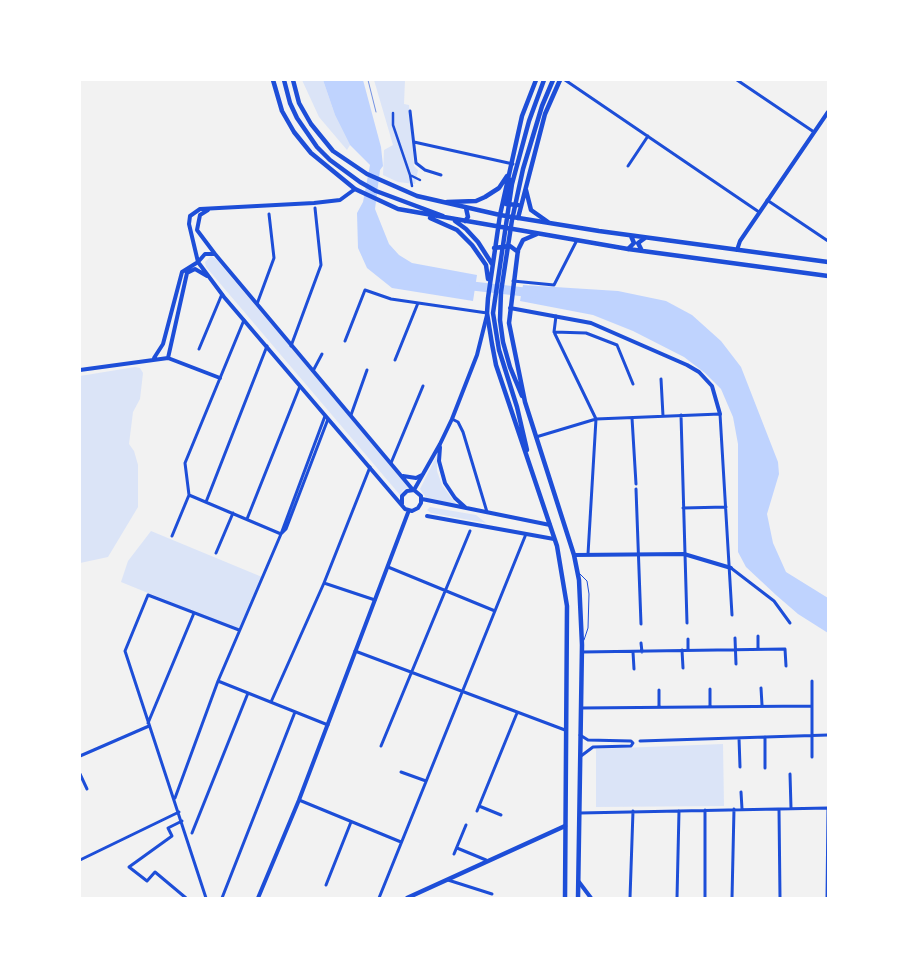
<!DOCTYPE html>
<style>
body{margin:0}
#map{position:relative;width:908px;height:978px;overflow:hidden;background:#f2f2f2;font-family:Quicksand,sans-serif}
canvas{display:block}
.frame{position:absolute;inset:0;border:81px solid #fff;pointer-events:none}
</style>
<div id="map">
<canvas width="908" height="978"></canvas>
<div class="frame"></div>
</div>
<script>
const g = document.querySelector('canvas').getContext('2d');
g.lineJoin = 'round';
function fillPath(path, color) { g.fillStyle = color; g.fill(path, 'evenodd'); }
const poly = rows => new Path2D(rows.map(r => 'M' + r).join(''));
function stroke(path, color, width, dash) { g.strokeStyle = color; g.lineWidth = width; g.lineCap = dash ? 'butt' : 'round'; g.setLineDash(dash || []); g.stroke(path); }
fillPath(poly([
 [302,80,323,80,335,115,350,145,347,150,319,117],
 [374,80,405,80,404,104,409,105,414,166,418,170,415,184,398,182,383,175,384,150,393,145],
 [211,256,216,259,409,487,403,490,400,495,206,267,205,262],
 [135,367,140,368,143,373,140,399,133,412,129,444,134,451,138,465,138,507,108,557,80,563,80,376],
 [437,455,437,471,442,485,456,504,427,499,420,489],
 [430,507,476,515,486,523,431,513,427,510],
 [151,531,262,577,239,630,121,582,128,561],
 [723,744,724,806,596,807,596,749]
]), '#dbe4f7');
fillPath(poly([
 [323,80,363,80,381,147,383,166,380,170,375,209,389,244,399,255,412,263,477,275,473,301,392,288,367,268,358,248,357,213,363,202,370,165,350,145,335,115],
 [523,285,618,291,666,301,692,315,721,341,741,367,778,462,779,474,767,514,773,543,786,572,828,598,828,633,798,614,776,595,746,567,738,552,738,444,733,417,721,389,705,373,684,357,633,331,593,315,520,301]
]), '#bfd3fe');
stroke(poly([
 [464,285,533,293]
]), '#bfd3fe', 9);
stroke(poly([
 [579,573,587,581,589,594,588,628,584,640]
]), '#1d4ed8', 1);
stroke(poly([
 [393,113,393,125,410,175,420,180],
 [410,175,412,186]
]), '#1d4ed8', 2.5);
stroke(poly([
 [565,80,759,212],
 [737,80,814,132],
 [410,111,416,163,425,170,441,175],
 [414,142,513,164],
 [628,166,648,136],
 [767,200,828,241],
 [513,281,554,285,577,240],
 [257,304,274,258,269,214],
 [554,332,596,419,588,554],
 [554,332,586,333,617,345,633,384],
 [554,332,556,316],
 [345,341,365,290,391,299,487,313],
 [291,346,321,265,315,208],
 [199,349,222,294],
 [395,360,418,303],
 [313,371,322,354],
 [661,379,663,416],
 [351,415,367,370],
 [681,415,687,623],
 [632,418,636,484],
 [452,419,458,422,463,432,487,512],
 [536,437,596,419,720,414,732,615],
 [391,463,423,386],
 [636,489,641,624],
 [189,495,281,534],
 [206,502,267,346],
 [683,508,726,507],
 [247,519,300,386],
 [281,534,286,529,328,419],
 [172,536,189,495,185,463,244,320],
 [216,553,233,513],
 [388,567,495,611],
 [731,568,774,601,790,623],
 [324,583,375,600],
 [758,636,758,649],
 [735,638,736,664],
 [688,639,688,649],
 [641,643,642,652],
 [682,650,683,668],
 [355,651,565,730],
 [582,652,785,649,786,666],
 [633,652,634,669],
 [218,681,328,725],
 [812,681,812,757],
 [761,688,762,705],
 [710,689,710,706],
 [659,690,659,707],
 [271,702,324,583,370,467],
 [581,708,812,706],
 [148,723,194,613],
 [580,735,588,740,631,741,633,743,631,746,593,747,581,756],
 [739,738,740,767],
 [640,741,828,735],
 [381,746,470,531],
 [80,756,149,726],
 [765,768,765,737],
 [401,772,426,781],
 [80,774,87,789],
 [790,774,791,808],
 [741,792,742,809],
 [175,798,218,681,281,534,325,416],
 [299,800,401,842],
 [479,806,501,815],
 [779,809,780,898],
 [477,811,517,713],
 [580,813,828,808],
 [182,821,168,828,172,836,129,867,147,881,155,872,186,898],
 [192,833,248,693],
 [457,848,486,860],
 [454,854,466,825],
 [80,860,179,812],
 [448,880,492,894],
 [326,885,351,822],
 [206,898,125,651,148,595,239,630],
 [222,898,295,712],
 [379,898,526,534],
 [630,898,633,811],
 [677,898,679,811],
 [705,898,705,810],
 [732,898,734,809],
 [827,898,828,808]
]), '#1d4ed8', 3);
stroke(poly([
 [355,189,340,200,314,203,200,209,190,216,189,224,198,262,224,297,405,509,412,511,418,508,421,503,421,496,414,490,407,491,402,496,402,504],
 [208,210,200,215,197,230,215,254,413,490],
 [737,250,740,241,828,112],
 [510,308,591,323,687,365,699,372,712,386,720,414],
 [154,358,163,344,182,272,198,262,205,254,215,254],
 [168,358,187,273,195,269,207,276],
 [80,370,168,358,220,378],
 [440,447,439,461,445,483,455,498,466,508],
 [403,476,416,478,422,475],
 [414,490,440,444,452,419,477,355,487,315],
 [422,499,550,525],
 [427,516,554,539],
 [574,555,684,554,731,568],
 [579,882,591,898],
 [258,898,299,800,409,510]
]), '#1d4ed8', 4);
stroke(poly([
 [511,180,506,204,518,205],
 [526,190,531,210,548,222],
 [447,202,476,201,485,197,499,188,507,176],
 [500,215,522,116,536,80],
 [518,218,545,114,560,80],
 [407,898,565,826]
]), '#1d4ed8', 4.5);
stroke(poly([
 [273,80,282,111,294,132,311,153,355,189,398,209,628,249,828,276],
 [284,80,290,103,297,118,317,147,330,160,360,182,376,191,443,216],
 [293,80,299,103,311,124,333,151,367,174,417,196,500,215,599,231,828,262],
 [500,215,488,298,487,313,492,344,496,365,557,546,567,606,565,898],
 [430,218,457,230,472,245,486,265,488,279],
 [455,221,466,229,478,242,492,264],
 [465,221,468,217,466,208],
 [537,234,523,240,518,250,509,323,525,402,574,555,579,580,582,645,578,898],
 [494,248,510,246,518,252],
 [628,249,634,243,631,236],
 [642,251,638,243,645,238],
 [522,396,510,367,503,342,500,320,501,292,512,220,523,169,542,106,553,80],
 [527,450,517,407,499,350,493,313,512,184,529,121,544,80]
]), '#1d4ed8', 4.5);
stroke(poly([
 [368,80,376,112]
]), '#7290e2', 1);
</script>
